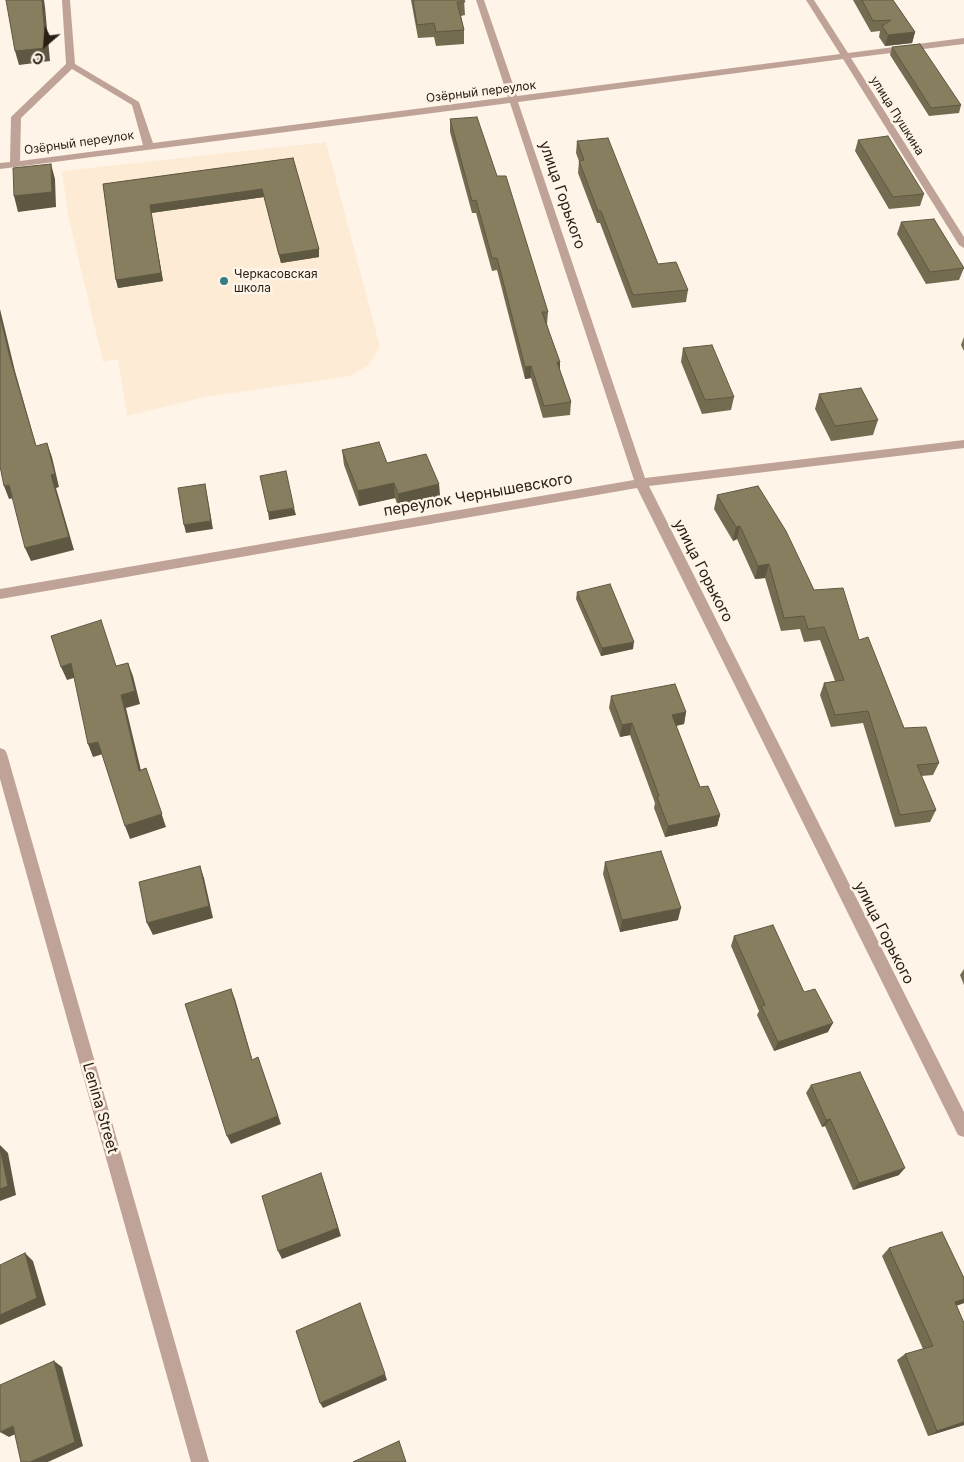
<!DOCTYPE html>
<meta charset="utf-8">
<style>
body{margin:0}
#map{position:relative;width:964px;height:1462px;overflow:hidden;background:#fef4e8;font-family:Inter,sans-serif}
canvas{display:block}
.north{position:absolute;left:20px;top:20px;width:50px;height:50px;-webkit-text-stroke:4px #fef4e8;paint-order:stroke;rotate:207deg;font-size:14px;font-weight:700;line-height:20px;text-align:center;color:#2a2016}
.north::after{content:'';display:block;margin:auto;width:18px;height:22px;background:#2a2016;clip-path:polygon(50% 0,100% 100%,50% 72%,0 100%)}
</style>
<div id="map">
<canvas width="964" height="1462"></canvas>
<div class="north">С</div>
</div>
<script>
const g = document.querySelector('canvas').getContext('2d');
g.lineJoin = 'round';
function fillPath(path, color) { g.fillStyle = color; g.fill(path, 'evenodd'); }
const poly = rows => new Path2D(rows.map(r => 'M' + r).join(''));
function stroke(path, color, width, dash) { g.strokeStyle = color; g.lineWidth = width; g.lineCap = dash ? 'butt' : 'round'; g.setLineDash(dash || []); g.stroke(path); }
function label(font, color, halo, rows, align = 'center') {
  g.font = font + ' Inter,sans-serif'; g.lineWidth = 5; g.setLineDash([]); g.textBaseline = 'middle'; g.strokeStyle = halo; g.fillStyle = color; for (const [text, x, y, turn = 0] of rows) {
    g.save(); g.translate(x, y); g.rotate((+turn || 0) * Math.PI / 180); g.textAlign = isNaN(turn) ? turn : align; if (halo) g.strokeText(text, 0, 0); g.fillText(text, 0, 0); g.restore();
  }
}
fillPath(poly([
 [326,142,380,347,369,365,350,376,205,397,127,416,118,359,103,362,68,215,62,171]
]), '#feebd6');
fillPath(poly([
 [62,0,70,0,75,64,139,102,153,143,508,97,476,0,484,0,517,96,840,54,806,0,814,0,848,53,964,38,964,44,851,58,964,237,964,248,959,245,843,59,518,102,645,478,964,440,964,448,649,486,964,1112,964,1137,958,1135,637,488,0,599,0,589,634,480,510,103,0,169,0,163,10,162,11,117,66,64,62,0],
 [72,69,132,105,143,145,20,161,21,118,72,69],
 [0,748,5,750,7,754,209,1462,191,1462,0,779,0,748]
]), '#c0a398');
fillPath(poly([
 [411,0,464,0,465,15,461,16,464,30,464,44,436,46,434,37,418,38],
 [853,0,893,0,915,32,912,43,885,46,879,37,880,31,871,32],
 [892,47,961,105,959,113,929,116,890,55],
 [450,119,497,176,548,312,547,324,560,371,571,402,570,415,543,418,531,378,525,379,497,270,492,271,476,213,472,213,450,132],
 [858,140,924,194,920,206,889,209,855,151],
 [577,141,658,264,688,290,686,302,632,308,600,223,597,223,578,173,579,161,576,153],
 [293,158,319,249,319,257,281,263,264,197,151,213,163,281,118,288,116,280,103,184],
 [901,222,964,268,959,280,926,284,897,234],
 [964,337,964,351,961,345],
 [683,348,734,397,731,410,702,414,681,362],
 [819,394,878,420,873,435,831,441,815,409],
 [342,450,387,463,439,484,440,499,399,509,395,498,359,506,344,465],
 [717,495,814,590,859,640,904,728,939,763,933,775,921,776,936,810,930,822,895,827,863,723,831,727,820,695,824,683,835,681,820,640,804,642,800,629,781,631,765,578,755,579,737,539,733,541,714,509],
 [577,592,633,649,601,656,576,599],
 [611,696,686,712,684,724,676,726,700,787,720,815,717,826,665,837,654,808,655,803,630,735,620,737,609,708],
 [605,862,678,920,620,932,603,874],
 [734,936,804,992,828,1032,774,1051,757,1015,759,1011,731,946],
 [964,969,964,985,960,975],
 [811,1085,899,1175,853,1190,825,1126,822,1127,806,1093],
 [889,1248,964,1278,964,1303,956,1306,964,1425,928,1436,897,1360,905,1354,923,1349,882,1256]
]), '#736c51');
fillPath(poly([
 [42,0,44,0,45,7,50,61,19,65,15,51],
 [915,32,912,43,885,46,888,35],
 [51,164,55,179,56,207,18,212,14,196],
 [262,189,264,197,151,213,163,281,118,288,116,280,150,205],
 [319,249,319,257,281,263,279,255],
 [0,309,15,371,40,459,36,446,10,358,0,316],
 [557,362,560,362,560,374],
 [531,366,531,378,525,379,525,367],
 [47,443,52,457,59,487,56,488,74,550,31,561,25,548],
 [394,483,395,498,359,506,358,491],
 [205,484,213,529,186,533,184,525],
 [439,484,440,499,399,509,398,494],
 [9,485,14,498,9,499,4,486],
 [294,508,296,515,269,520,268,512],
 [740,526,737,539,733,541,736,527],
 [769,564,765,578,755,579,758,566],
 [634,642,633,649,601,656,602,648],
 [71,663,77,677,67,680,61,667],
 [128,663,133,676,140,704,126,708,144,783,139,771,121,695],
 [686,712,684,724,670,727,672,715],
 [632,723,630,735,620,737,622,725],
 [98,742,103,754,93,757,88,744],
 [146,768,166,827,130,839,125,826],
 [720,815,717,826,665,837,668,826],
 [200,866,204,878,213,918,153,935,147,923],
 [681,908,678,920,620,932,622,920],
 [231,989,235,999,255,1069,252,1060],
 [833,1023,828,1032,774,1051,778,1042],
 [261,1066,281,1124,231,1144,227,1136],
 [830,1119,825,1126,822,1127,826,1120],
 [0,1145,8,1153,16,1195,0,1201],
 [905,1168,899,1175,853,1190,859,1183],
 [324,1182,341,1236,282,1259,278,1251],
 [25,1253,33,1261,46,1305,0,1325,0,1315],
 [964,1299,964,1303,946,1309,955,1302],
 [54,1361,62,1367,83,1446,48,1462,30,1462],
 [385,1374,387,1380,323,1408,320,1403],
 [964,1422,964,1425,928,1436,937,1431],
 [13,1426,22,1431,9,1437,0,1432]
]), '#5e5842');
const building = poly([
 [6,0,42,0,46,48,15,51,6,0],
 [413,0,464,0,465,2,457,2,464,30,436,32,434,23,417,25,413,0],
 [862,0,893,0,915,32,888,35,882,26,891,20,873,21,862,0],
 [920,44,961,105,931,108,892,47,920,44],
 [477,117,497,176,506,176,548,312,542,312,560,362,557,362,571,402,544,406,531,366,525,367,497,258,492,258,476,200,472,201,450,119,477,117],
 [888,136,924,194,893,197,858,140,888,136],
 [608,138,658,264,676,262,688,290,633,295,601,211,598,211,579,161,584,160,577,141,608,138],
 [293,158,319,249,279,255,262,189,150,205,161,273,116,280,103,184,293,158],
 [51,164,52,192,14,196,13,168,51,164],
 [934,219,964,268,930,272,901,222,934,219],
 [0,316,10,358,36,446,47,443,55,474,51,475,69,537,25,548,9,485,4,486,0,466,0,316],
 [712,345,734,397,705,400,683,348,712,345],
 [861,388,878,420,835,426,819,394,861,388],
 [379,442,387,463,426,454,439,484,398,494,394,483,358,491,342,450,379,442],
 [286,471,294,508,268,512,260,476,286,471],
 [205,484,211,521,184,525,178,488,205,484],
 [758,486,786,531,814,590,843,588,859,640,868,637,904,728,926,727,939,763,917,765,936,810,900,815,868,711,835,715,824,683,844,680,824,627,808,629,804,616,784,618,769,564,758,566,740,526,736,527,717,495,758,486],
 [610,584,634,642,602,648,577,592,610,584],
 [101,620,116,666,128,663,135,691,121,695,139,771,146,768,162,814,125,826,98,742,88,744,71,663,61,667,51,636,101,620],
 [675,684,686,712,672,715,700,787,708,786,720,815,668,826,657,797,659,796,632,723,622,725,611,696,675,684],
 [661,851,681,908,622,920,605,862,661,851],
 [200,866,209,906,147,923,139,882,200,866],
 [773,925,804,992,815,989,833,1023,778,1042,761,1006,765,1005,734,936,773,925],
 [231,989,252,1060,258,1057,278,1116,227,1136,185,1004,231,989],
 [860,1072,905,1168,859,1183,830,1119,826,1120,811,1085,860,1072],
 [0,1148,8,1186,0,1189,0,1148],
 [321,1173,338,1228,278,1251,262,1196,321,1173],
 [942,1232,964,1278,964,1299,955,1302,964,1323,964,1422,937,1431,905,1354,933,1346,889,1248,942,1232],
 [25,1253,37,1298,0,1315,0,1265,25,1253],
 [360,1303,385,1374,320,1403,296,1331,360,1303],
 [54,1361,75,1442,30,1462,21,1462,13,1426,0,1432,0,1385,54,1361],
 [399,1441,406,1462,353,1462,399,1441]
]);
fillPath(building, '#867e5e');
stroke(building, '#5e5842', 1);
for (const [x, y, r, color] of [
 [224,281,5,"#367f84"]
]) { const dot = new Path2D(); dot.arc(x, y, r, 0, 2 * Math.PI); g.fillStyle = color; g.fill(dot); stroke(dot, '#fef4e8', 2); }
label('12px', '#2a2016', '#fef4e8', [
 ["Озёрный переулок",481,92,-7],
 ["улица Пушкина",897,116,58],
 ["Озёрный переулок",79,143,-8]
]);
label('12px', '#2a2016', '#fef4e8', [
 ["Черкасовская",234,274],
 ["школа",234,288]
], 'left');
label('15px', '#2a2016', '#fef4e8', [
 ["улица Горького",562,195,71],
 ["переулок Чернышевского",478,495,-10],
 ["улица Горького",703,571,63],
 ["улица Горького",884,933,63],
 ["Lenina Street",100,1108,74]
]);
</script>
